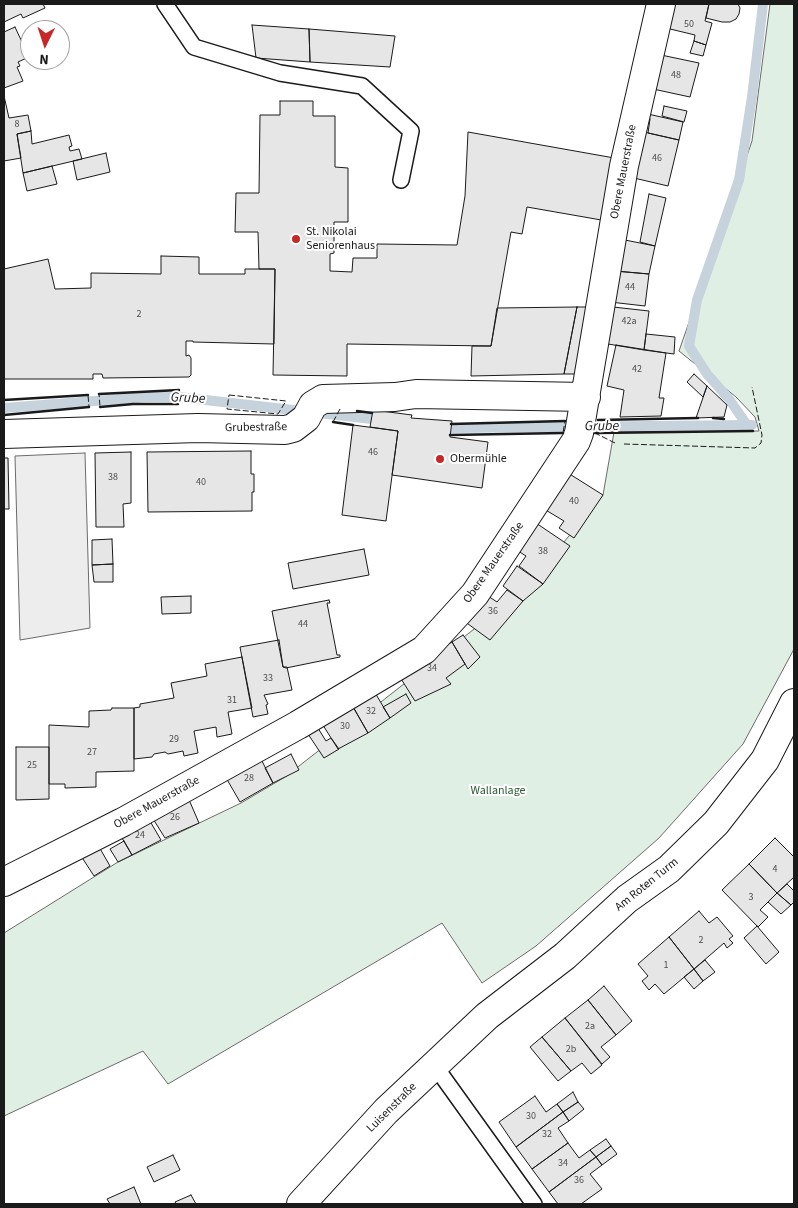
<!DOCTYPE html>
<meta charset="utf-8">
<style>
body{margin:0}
#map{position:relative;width:798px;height:1208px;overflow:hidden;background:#fff;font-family:"Source Sans 3",sans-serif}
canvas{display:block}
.frame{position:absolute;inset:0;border:5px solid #1a1a1a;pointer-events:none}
.north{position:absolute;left:20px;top:20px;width:50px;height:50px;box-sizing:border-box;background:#fff;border:1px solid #a3a3a3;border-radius:50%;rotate:184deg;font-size:14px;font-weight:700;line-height:20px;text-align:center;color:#1a1a1a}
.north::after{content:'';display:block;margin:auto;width:18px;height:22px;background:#c62828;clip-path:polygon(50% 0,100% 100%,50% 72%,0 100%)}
</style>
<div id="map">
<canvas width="798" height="1208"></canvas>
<div class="frame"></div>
<div class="north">N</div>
</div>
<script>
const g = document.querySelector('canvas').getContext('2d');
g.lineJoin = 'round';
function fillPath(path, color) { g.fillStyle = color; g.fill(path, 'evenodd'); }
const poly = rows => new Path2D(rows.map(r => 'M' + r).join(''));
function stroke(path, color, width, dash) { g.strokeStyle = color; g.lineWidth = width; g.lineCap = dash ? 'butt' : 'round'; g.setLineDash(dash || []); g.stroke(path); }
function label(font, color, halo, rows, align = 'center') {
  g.font = font + ' "Source Sans 3",sans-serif'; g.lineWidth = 4; g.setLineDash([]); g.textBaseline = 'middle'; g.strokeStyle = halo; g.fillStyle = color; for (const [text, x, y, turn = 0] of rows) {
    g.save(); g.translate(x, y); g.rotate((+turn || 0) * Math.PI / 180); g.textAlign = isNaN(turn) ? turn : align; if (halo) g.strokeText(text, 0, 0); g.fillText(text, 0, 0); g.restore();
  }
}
const green = poly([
 [770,4,794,4,794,649,743,744,659,838,536,946,482,983,442,923,168,1084,143,1051,4,1116,4,933,118,862,241,803,285,777,524,590,603,495,614,432,759,431,755,417,736,397,679,351,752,141,770,4]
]);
fillPath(green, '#e0efe3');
stroke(green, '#6a6a6a', 1);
const parking = poly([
 [85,453,90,628,20,640,15,456,85,453]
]);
fillPath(parking, '#ededed');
stroke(parking, '#6a6a6a', 1);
stroke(poly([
 [4,408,146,397,179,397,372,419],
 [747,425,729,399,707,374,689,346,697,300,739,180,752,97,763,4],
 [451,428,752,425]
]), '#c6d2dc', 10);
const building = poly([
 [4,4,43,4,45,8,23,18,21,14,4,22,4,4],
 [671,4,709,4,705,21,712,23,706,45,694,41,695,35,666,28,671,4],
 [709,4,738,4,740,8,739,14,736,19,730,22,722,22,706,18,709,4],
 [252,25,309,29,310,62,256,58,252,25],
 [15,27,29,57,18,62,20,66,17,67,23,81,4,88,4,32,15,27],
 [309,29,395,36,390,67,310,62,309,29],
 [694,41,706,45,703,56,690,53,694,41],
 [661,55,699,63,690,97,653,89,661,55],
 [4,96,9,118,28,115,31,131,17,134,21,158,4,161,4,96],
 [280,101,313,101,313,116,335,116,335,167,348,168,348,222,334,222,334,253,330,254,330,271,352,272,353,258,377,258,377,244,457,245,465,196,468,132,620,159,607,221,527,207,522,234,511,232,491,346,347,344,347,376,273,375,275,269,259,269,258,232,235,232,236,193,259,193,260,115,280,115,280,101],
 [664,106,687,111,684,122,662,116,664,106],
 [648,114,683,122,679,140,648,133,650,119,648,114],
 [31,131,32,144,69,135,72,146,69,147,70,151,79,149,82,159,23,173,17,134,31,131],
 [644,132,679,140,668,186,634,178,644,132],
 [106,153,110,172,77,180,73,161,106,153],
 [52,166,57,184,27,191,23,173,52,166],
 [649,194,666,198,655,246,640,242,649,194],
 [620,239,655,246,649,274,615,271,620,239],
 [161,256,199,257,199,274,245,274,245,269,275,269,274,344,193,342,193,341,186,341,186,356,189,355,191,358,191,375,189,377,103,378,102,374,93,374,93,379,4,379,4,269,48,259,55,289,91,288,91,273,161,274,161,256],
 [615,271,649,274,645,306,610,302,615,271],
 [577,307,564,374,471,376,472,346,491,346,497,308,577,307],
 [577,307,589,307,576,374,564,374,577,307],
 [613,307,649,311,644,350,608,344,613,307],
 [646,334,675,337,674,354,644,350,646,334],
 [616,345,666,353,659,398,664,398,661,416,620,417,624,390,607,386,616,345],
 [694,374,707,386,703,397,687,382,694,374],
 [707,386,727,405,724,417,696,418,707,386],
 [373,410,412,415,411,418,452,421,450,437,488,442,482,488,392,475,398,431,370,427,373,410],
 [353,425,398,431,386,521,342,515,353,425],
 [251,451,251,474,254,474,254,492,252,492,252,511,148,512,147,452,251,451],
 [131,452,131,503,123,504,124,527,96,527,95,453,131,452],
 [4,458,8,458,9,509,4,509,4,458],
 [568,473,603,495,574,538,559,528,564,521,544,509,568,473],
 [533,521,570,546,543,584,519,566,526,556,515,549,533,521],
 [112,539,113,564,92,565,92,540,112,539],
 [364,549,369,575,293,589,288,563,364,549],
 [113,564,113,582,94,582,92,565,113,564],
 [517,566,543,584,523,601,503,586,517,566],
 [507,590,523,601,490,640,464,621,485,594,497,602,507,590],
 [191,596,191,613,162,614,161,597,191,596],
 [329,600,330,603,327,603,337,655,340,655,340,657,286,668,283,667,272,611,329,600],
 [463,635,480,657,468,669,452,642,463,635],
 [279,640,283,667,287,667,292,690,264,695,268,704,266,705,268,714,253,717,240,647,279,640],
 [452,642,465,664,446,678,451,684,415,701,398,674,452,642],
 [242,657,252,708,228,712,232,734,217,737,216,727,194,731,198,753,184,756,183,751,168,754,165,752,154,754,152,757,134,759,134,708,140,707,140,704,174,698,171,683,207,676,205,664,242,657],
 [374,691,390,718,368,733,352,705,374,691],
 [406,694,411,703,390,718,383,707,406,694],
 [352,705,368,733,338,749,321,722,352,705],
 [112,708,134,708,134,771,96,772,96,787,65,788,65,784,49,784,49,725,89,727,89,711,111,710,112,708],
 [316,725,326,741,331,738,339,749,324,758,306,731,316,725],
 [16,747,49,747,49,799,16,800,16,747],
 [291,754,299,770,273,783,265,768,291,754],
 [260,757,273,783,240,802,225,776,260,757],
 [187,795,199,823,165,838,150,814,187,795],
 [147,816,161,840,132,855,119,833,147,816],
 [775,838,794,857,794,877,777,893,749,864,775,838],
 [124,841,132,855,118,862,110,849,124,841],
 [98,845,110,866,94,876,81,856,98,845],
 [749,864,777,893,760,910,768,917,758,927,722,890,749,864],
 [787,884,794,891,794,902,791,905,777,893,787,884],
 [777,893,791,905,781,914,768,902,777,893],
 [699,911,709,923,717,917,733,936,729,939,733,943,727,948,724,943,694,969,669,937,699,911],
 [757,926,779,952,766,964,744,938,757,926],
 [669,937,694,969,664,994,655,984,649,990,642,981,648,976,638,964,669,937],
 [705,960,715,972,703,981,694,969,705,960],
 [694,969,703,981,694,989,684,977,694,969],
 [604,986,632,1021,616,1035,588,1000,604,986],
 [588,1000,616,1035,601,1047,610,1057,602,1064,565,1018,588,1000],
 [565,1018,602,1065,591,1074,582,1063,571,1071,542,1037,565,1018],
 [542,1037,571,1071,558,1081,530,1047,542,1037],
 [573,1092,578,1102,563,1112,557,1104,573,1092],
 [535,1096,546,1112,557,1104,563,1112,516,1147,499,1122,535,1096],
 [578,1102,584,1109,569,1121,563,1112,578,1102],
 [563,1112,569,1121,558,1128,568,1143,532,1169,516,1147,563,1112],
 [606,1139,611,1146,596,1157,590,1150,606,1139],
 [568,1143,579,1158,590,1150,596,1157,549,1192,532,1169,568,1143],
 [611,1146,617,1154,602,1165,596,1157,611,1146],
 [173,1155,180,1170,154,1182,147,1167,173,1155],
 [596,1157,602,1165,590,1174,602,1189,581,1204,558,1204,549,1192,596,1157],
 [134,1187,141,1204,110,1204,107,1199,134,1187],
 [191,1195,196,1204,176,1204,175,1202,191,1195]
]);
fillPath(building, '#e6e6e6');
stroke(building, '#1a1a1a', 1);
const lane = poly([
 [165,4,194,47,280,73,362,86,411,131,401,180],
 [435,1066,534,1204]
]);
const street = poly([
 [4,434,198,428,285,430,293,428,306,418,313,405,323,399,395,397,416,394,586,397],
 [4,882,123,822,298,725,424,650,475,594,576,441,579,433,624,166,661,4],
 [301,1204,386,1111,487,1016,565,956,627,899,669,869,716,823,765,760,794,703]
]);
stroke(lane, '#1a1a1a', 18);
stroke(street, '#1a1a1a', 30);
stroke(lane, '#fff', 15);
stroke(street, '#fff', 28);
stroke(poly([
 [179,390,178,404,133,404,100,407,99,394,179,390],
 [229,395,286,401,278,414,227,409,229,395],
 [4,400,88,395,89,407,4,415],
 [340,409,333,422,353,425],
 [358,411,372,413],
 [451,424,565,421,563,433],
 [615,443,595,433,598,420,621,420],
 [624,444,755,448,761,443,762,435,752,387]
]), '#1a1a1a', 1, [6, 2.5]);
stroke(poly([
 [99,394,179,390],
 [4,400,88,395],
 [100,407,133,404,178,404],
 [357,411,372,413],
 [4,415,89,407],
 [713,418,724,419],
 [598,420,698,418],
 [333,422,353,425],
 [451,424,565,421],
 [595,433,753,431],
 [450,435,563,433]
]), '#1a1a1a', 2.5);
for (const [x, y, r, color] of [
 [296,239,5,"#c62828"],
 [440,459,5,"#c62828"]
]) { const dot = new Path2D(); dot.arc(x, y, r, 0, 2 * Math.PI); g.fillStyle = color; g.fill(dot); stroke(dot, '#fff', 2); }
label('10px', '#4d4d4d', null, [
 ["50",689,25],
 ["48",676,76],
 ["8",17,125],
 ["46",657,159],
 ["44",630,288],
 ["2",139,315],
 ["42a",629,322],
 ["42",637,370],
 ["46",373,453],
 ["38",113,478],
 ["40",201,483],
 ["40",574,502],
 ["38",543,552],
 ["36",493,612],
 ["44",303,625],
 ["34",432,669],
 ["33",268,679],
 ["31",232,701],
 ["32",371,712],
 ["30",345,727],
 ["29",174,740],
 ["27",92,753],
 ["25",32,766],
 ["28",249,779],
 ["26",175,818],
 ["24",140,836],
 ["4",775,870],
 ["3",751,898],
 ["2",701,941],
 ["1",666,966],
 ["2a",590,1027],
 ["2b",571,1050],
 ["30",531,1117],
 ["32",547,1135],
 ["34",563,1164],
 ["36",579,1181]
]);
label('12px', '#1a1a1a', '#fff', [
 ["Obere Mauerstraße",624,172,-79],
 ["Grubestraße",256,428,-1],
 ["Obere Mauerstraße",494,563,-55],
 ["Obere Mauerstraße",157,803,-29],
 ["Am Roten Turm",647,885,-39],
 ["Luisenstraße",392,1108,-45]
]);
label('12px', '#1a1a1a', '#fff', [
 ["St. Nikolai",306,232],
 ["Seniorenhaus",306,246],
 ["Obermühle",450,459]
], 'left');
label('12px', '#2b5a34', '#fff', [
 ["Wallanlage",498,791]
]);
label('italic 14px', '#1a1a1a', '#fff', [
 ["Grube",188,399,3],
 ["Grube",602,427,-1]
]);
</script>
